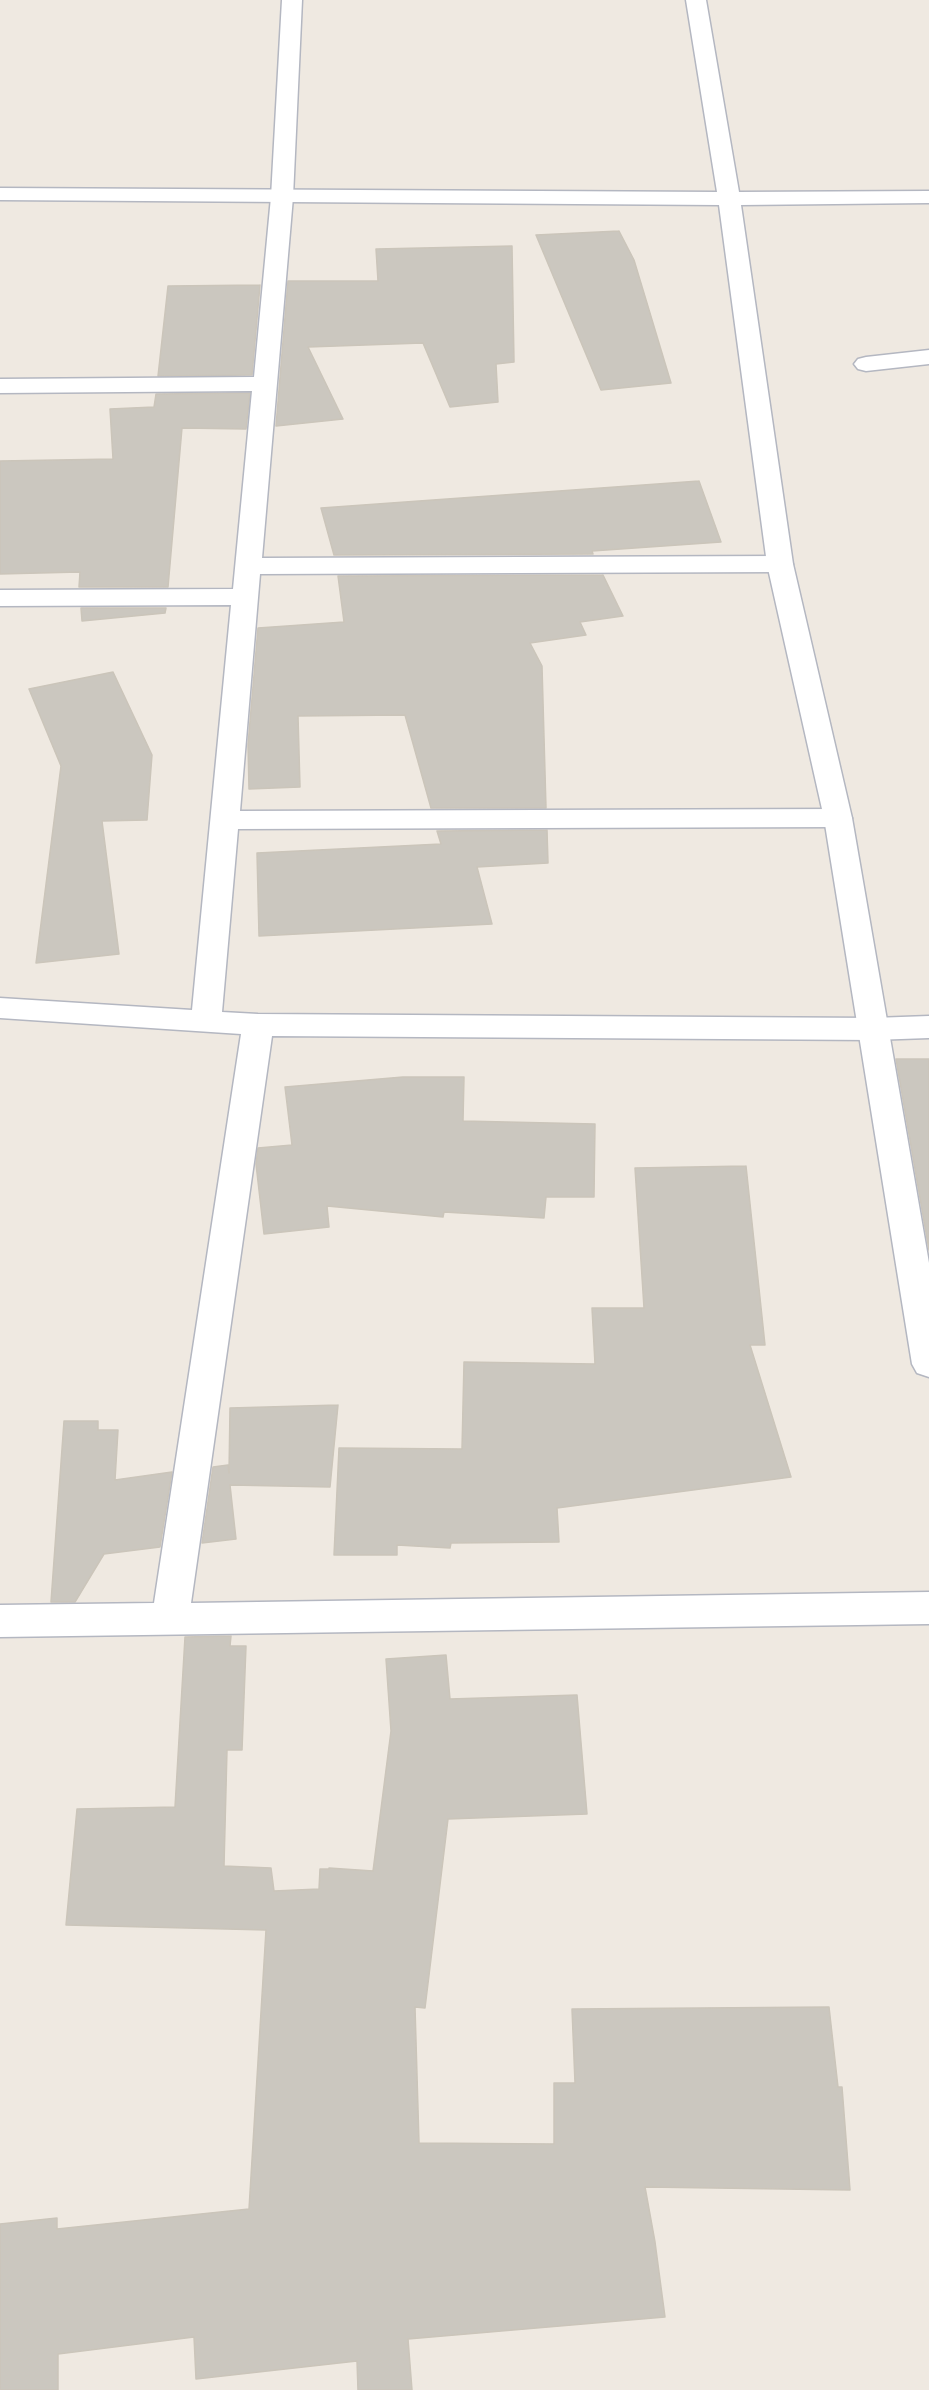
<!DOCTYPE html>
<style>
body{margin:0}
canvas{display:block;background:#efe9e1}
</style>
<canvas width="929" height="2390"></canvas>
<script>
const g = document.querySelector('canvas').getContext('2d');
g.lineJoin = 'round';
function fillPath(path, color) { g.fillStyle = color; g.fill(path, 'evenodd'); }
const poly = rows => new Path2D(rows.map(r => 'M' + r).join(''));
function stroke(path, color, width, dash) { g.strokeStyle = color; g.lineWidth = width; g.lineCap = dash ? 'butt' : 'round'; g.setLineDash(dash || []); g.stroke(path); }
const building = poly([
 [619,231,634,260,671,383,601,390,536,235,619,231],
 [512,246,514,362,496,364,498,402,450,407,423,343,308,347,343,419,276,426,288,281,378,281,376,249,512,246],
 [260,285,252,375,158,376,168,286,260,285],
 [250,393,246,429,182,428,168,587,79,587,80,572,0,574,0,461,113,459,110,409,154,407,156,394,250,393],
 [699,481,721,542,592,551,593,554,334,555,321,508,699,481],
 [603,575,623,616,580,622,586,635,530,643,542,666,546,808,431,808,405,715,298,716,300,787,249,789,248,745,258,628,344,622,338,576,603,575],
 [81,608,166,608,165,613,82,621,81,608],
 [113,672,152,755,147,820,102,821,119,954,36,963,61,766,29,689,113,672],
 [547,830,548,863,477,867,492,924,259,936,257,853,441,844,437,831,547,830],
 [896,1059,929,1059,929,1250,896,1059],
 [403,1077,464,1077,463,1121,595,1124,594,1197,546,1197,544,1218,444,1212,443,1217,327,1206,329,1227,264,1234,256,1164,258,1148,292,1145,285,1087,403,1077],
 [746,1166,765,1345,750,1345,791,1477,557,1508,559,1542,451,1543,450,1548,397,1545,397,1555,334,1555,339,1448,462,1449,464,1362,595,1364,592,1308,644,1308,635,1168,746,1166],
 [338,1405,330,1487,230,1485,236,1539,202,1543,213,1467,228,1465,229,1473,230,1408,338,1405],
 [64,1421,98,1421,98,1430,118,1430,115,1480,172,1472,160,1547,104,1554,75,1602,51,1602,64,1421],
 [231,1636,230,1646,246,1646,242,1750,227,1750,224,1866,271,1868,274,1891,319,1889,320,1869,329,1869,329,1868,373,1871,391,1731,386,1659,446,1655,450,1699,577,1695,587,1814,448,1819,425,2008,415,2007,419,2143,554,2144,554,2083,575,2083,572,2009,829,2007,838,2087,842,2087,850,2190,645,2187,655,2242,665,2317,408,2339,412,2390,358,2390,357,2361,196,2379,194,2337,58,2354,58,2390,0,2390,0,2224,57,2218,57,2229,249,2209,266,1930,66,1925,77,1809,175,1807,185,1637,231,1636]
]);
fillPath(building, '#cbc7bf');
stroke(building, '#cbc5ba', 1.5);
const lane = poly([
 [929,350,929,364,866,371,858,369,854,364,858,359,866,357,929,350]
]);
const street = poly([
 [282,0,302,0,293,197,262,558,780,556,789,559,793,564,789,569,780,572,260,574,240,811,838,809,848,812,852,818,848,824,838,827,238,829,222,1012,258,1014,873,1018,929,1016,929,1038,873,1040,272,1036,191,1603,929,1592,929,1624,0,1637,0,1605,154,1603,241,1034,0,1018,0,998,192,1010,231,605,0,606,0,590,233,589,252,391,0,393,0,379,254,377,271,197,282,0]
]);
const secondary = poly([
 [686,0,706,0,739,192,929,191,929,203,741,205,793,564,852,818,929,1263,929,1377,917,1373,912,1364,824,818,767,564,719,205,0,200,0,188,717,192,686,0]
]);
stroke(lane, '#b4b7c1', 3);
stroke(street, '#b4b7c1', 3);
stroke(secondary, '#b4b7c1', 3);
fillPath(lane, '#fff');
fillPath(street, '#fff');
fillPath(secondary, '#fff');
</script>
